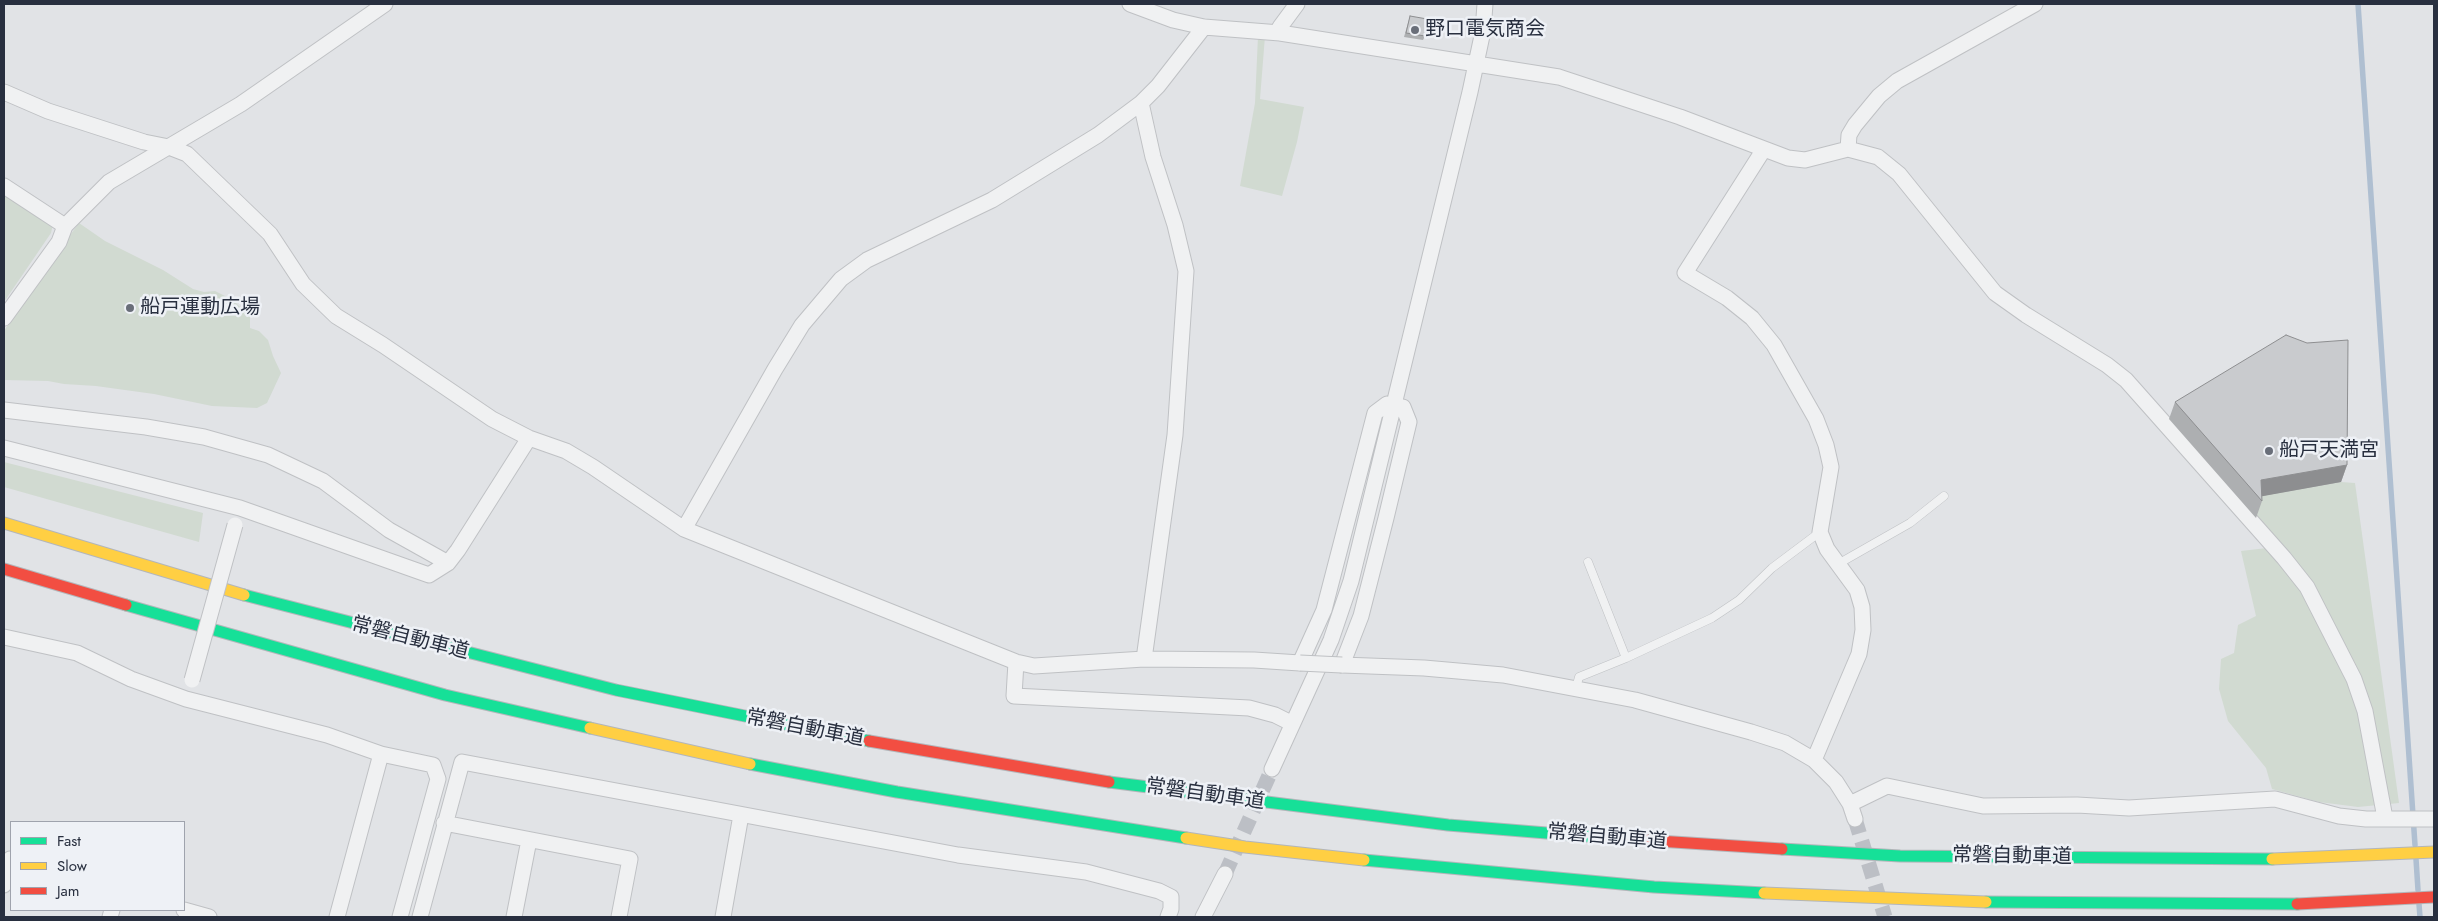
<!DOCTYPE html>
<meta charset="utf-8">
<style>
body{margin:0}
#map{position:relative;width:2438px;height:921px;overflow:hidden;background:#e1e3e6;font-family:Jost,sans-serif}
canvas{display:block}
.frame{position:absolute;inset:0;border:5px solid #282f3f;pointer-events:none}
.legend{position:absolute;left:10px;top:821px;width:175px;height:90px;box-sizing:border-box;background:#eef1f6;border:1px solid #9fa3ad;margin:0;padding:6px 9px;list-style:none;font-size:15px;color:#282f3f}
.legend li{display:flex;align-items:center;gap:10px;height:25px}
.legend b{width:25px;border:1px solid #9fa3ad}
</style>
<div id="map">
<canvas width="2438" height="921"></canvas>
<div class="frame"></div>
<ul class="legend">
<li><b style="height:6px;background:#16e098"></b>Fast</li>
<li><b style="height:6px;background:#ffcf43"></b>Slow</li>
<li><b style="height:6px;background:#f24e42"></b>Jam</li>
</ul>
</div>
<script>
const g = document.querySelector('canvas').getContext('2d');
g.lineJoin = 'round';
function fillPath(path, color) { g.fillStyle = color; g.fill(path, 'evenodd'); }
const poly = rows => new Path2D(rows.map(r => 'M' + r).join(''));
function stroke(path, color, width, dash) { g.strokeStyle = color; g.lineWidth = width; g.lineCap = dash ? 'butt' : 'round'; g.setLineDash(dash || []); g.stroke(path); }
function label(font, color, halo, rows, align = 'center') {
  g.font = font + ' Jost,"Noto Sans JP",sans-serif'; g.lineWidth = 5; g.setLineDash([]); g.textBaseline = 'middle'; g.strokeStyle = halo; g.fillStyle = color; for (const [text, x, y, turn = 0] of rows) {
    g.save(); g.translate(x, y); g.rotate((+turn || 0) * Math.PI / 180); g.textAlign = isNaN(turn) ? turn : align; if (halo) g.strokeText(text, 0, 0); g.fillText(text, 0, 0); g.restore();
  }
}
fillPath(poly([
 [1258,36,1265,36,1260,99,1304,107,1297,142,1282,196,1240,186,1255,103],
 [4,190,53,224,51,233,4,302],
 [79,223,105,241,163,270,193,289,204,292,215,291,233,300,250,317,250,328,259,331,268,340,273,356,281,373,267,403,257,408,212,406,154,394,96,386,64,384,48,381,4,380,4,331,32,286],
 [4,462,203,513,199,542,4,487],
 [2341,482,2355,483,2399,803,2358,807,2319,802,2272,789,2266,768,2228,721,2219,689,2221,659,2234,653,2238,625,2256,616,2241,551,2267,548,2256,518,2254,497]
]), '#d1dad1');
stroke(poly([
 [2358,4,2415,845],
 [2416,859,2418,890],
 [2419,904,2420,917]
]), '#afbfd1', 5.5);
stroke(poly([
 [1855,819,1885,917],
 [1225,874,1272,769]
]), '#bcbfc5', 15, [15, 8]);
const lane = poly([
 [1588,562,1626,658],
 [1838,564,1910,523,1944,496],
 [1576,688,1579,677,1626,658,1712,618,1739,600,1772,568,1820,532]
]);
const street = poly([
 [1130,4,1173,20,1204,27,1280,33,1559,77,1680,117,1788,158,1805,160,1848,149,1878,157,1899,174,1995,293,2026,315,2107,365,2126,380,2284,558,2307,587,2354,679,2365,711,2385,818],
 [1280,33,1280,27,1297,4],
 [4,92,48,111,144,142,169,147,187,154,270,234,303,284,336,316,383,345,492,419,529,438,566,451,593,467,684,529,1016,662,1034,666,1144,659,1254,660,1300,663,1324,610,1375,413,1387,404,1403,407,1409,422,1386,518,1361,616,1342,665,1424,668,1503,675,1635,700,1751,732,1785,743,1814,760,1836,782,1850,804,1855,819],
 [1141,103,1153,157,1175,225,1186,271,1175,435,1144,659],
 [1764,149,1685,273,1727,298,1752,318,1774,345,1816,419,1826,445,1831,467,1820,532,1827,549,1857,590,1862,607,1863,630,1859,654,1814,760],
 [1848,149,1849,135,1855,125,1879,96,1897,81,2035,4],
 [4,186,65,226],
 [4,318,59,242,65,226,109,182,241,104,385,4],
 [4,410,146,427,204,437,268,455,323,481,389,530,448,563],
 [4,448,240,508,429,575,448,563,458,550,529,438],
 [684,529,775,369,802,325,841,279,867,260,992,200,1098,135,1141,103,1158,86,1204,27],
 [4,637,77,653,131,679,186,699,327,735,381,754,433,765,438,779,400,917],
 [1016,662,1014,696,1249,708,1275,715,1291,723],
 [1272,769,1331,640,1351,581,1470,92,1483,31,1485,4],
 [1850,804,1887,786,1983,806,2077,805,2129,808,2275,799,2339,816,2366,819,2434,819],
 [444,823,630,859,619,917],
 [4,885,10,859],
 [184,910,209,917],
 [110,917,112,910],
 [337,917,381,754],
 [420,917,462,762,958,855,1086,872,1159,891,1171,897,1171,909,1168,917],
 [514,917,529,840],
 [723,917,741,815],
 [1203,917,1225,874]
]);
const fast = poly([
 [244,595,616,690,869,741],
 [126,605,445,695,590,728],
 [750,764,897,792,1186,838],
 [1109,782,1448,825,1596,837],
 [1782,849,1900,856,2272,859],
 [1364,860,1654,887,1764,893],
 [1986,902,2297,904]
]);
const slow = poly([
 [4,523,244,595],
 [590,728,750,764],
 [1186,838,1245,847,1364,860],
 [2272,859,2434,852],
 [1764,893,1986,902]
]);
const jam = poly([
 [4,569,126,605],
 [869,741,1109,782],
 [1596,837,1782,849],
 [2297,904,2434,897]
]);
stroke(lane, '#bfc1c4', 9);
stroke(street, '#bfc1c4', 17);
stroke(fast, '#b3b6ba', 13);
stroke(slow, '#b3b6ba', 13);
stroke(jam, '#b3b6ba', 13);
stroke(lane, '#f0f1f2', 8);
stroke(street, '#f0f1f2', 15);
stroke(fast, '#16e098', 11);
stroke(slow, '#ffcf43', 11);
stroke(jam, '#f24e42', 11);
const streetBridge = poly([
 [1300,663,1342,665],
 [192,680,235,525]
]);
stroke(streetBridge, '#bfc1c4', 17, []);
stroke(streetBridge, '#f0f1f2', 15);
fillPath(poly([
 [1410,16,1425,36,1423,40,1404,37],
 [2175,402,2347,465,2341,482,2262,496,2262,501,2256,518,2169,419]
]), '#adafb1');
fillPath(poly([
 [2347,465,2341,482,2258,497,2261,480]
]), '#8d8e90');
const building = poly([
 [1410,16,1427,19,1425,36,1406,33,1410,16],
 [2286,335,2307,343,2348,340,2347,465,2261,480,2262,501,2175,402,2286,335]
]);
fillPath(building, '#c9cbce');
stroke(building, '#8d8e90', 1);
for (const [x, y, r, color] of [
 [1415,30,5,"#696e79"],
 [130,308,5,"#696e79"],
 [2269,451,5,"#696e79"]
]) { const dot = new Path2D(); dot.arc(x, y, r, 0, 2 * Math.PI); g.fillStyle = color; g.fill(dot); stroke(dot, '#eef1f6', 2); }
label('20px', '#282f3f', '#eef1f6', [
 ["野口電気商会",1425,30],
 ["船戸運動広場",140,308],
 ["船戸天満宮",2279,451]
], 'left');
label('20px', '#282f3f', '#eef1f6', [
 ["常磐自動車道",410,639,14],
 ["常磐自動車道",805,729,11],
 ["常磐自動車道",1205,795,8],
 ["常磐自動車道",1607,838,5],
 ["常磐自動車道",2012,857,1]
]);
</script>
